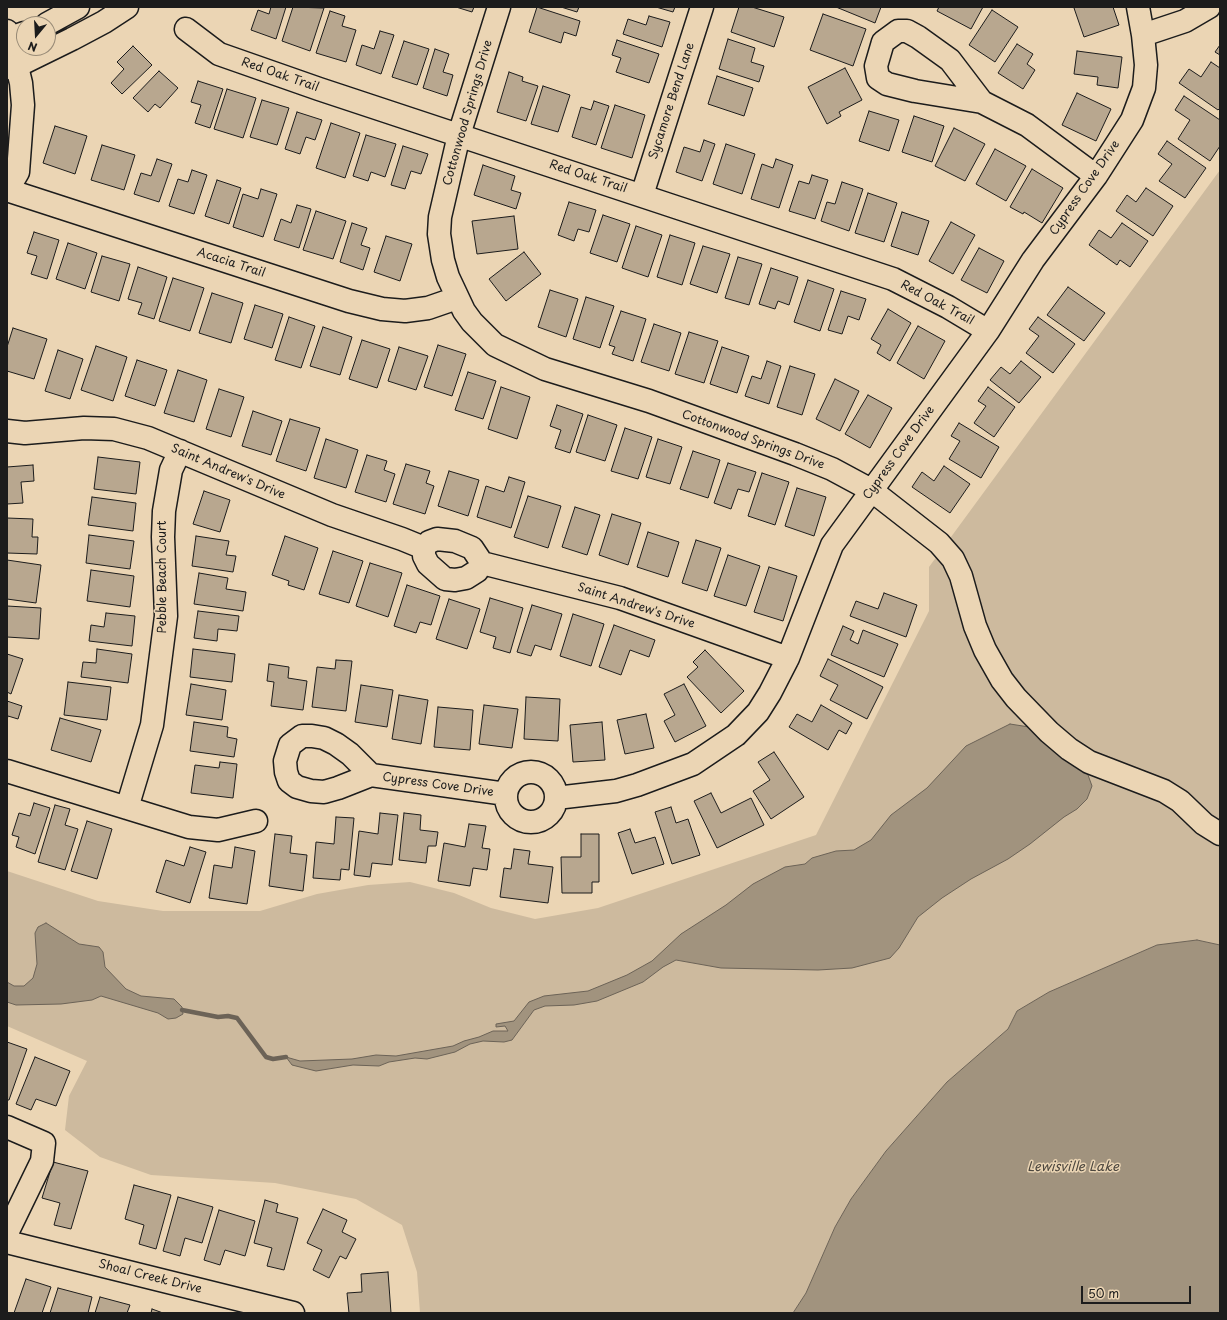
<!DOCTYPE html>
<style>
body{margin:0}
#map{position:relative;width:1227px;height:1320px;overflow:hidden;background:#ebd5b4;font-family:"Playpen Sans",sans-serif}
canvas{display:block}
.frame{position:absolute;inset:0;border:8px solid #1c1c1c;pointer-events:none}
.north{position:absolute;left:16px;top:16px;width:40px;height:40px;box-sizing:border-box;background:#ebd5b4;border:1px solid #988b77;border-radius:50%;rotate:198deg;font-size:11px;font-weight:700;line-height:16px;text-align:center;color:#1c1c1c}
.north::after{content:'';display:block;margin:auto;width:14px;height:18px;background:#1c1c1c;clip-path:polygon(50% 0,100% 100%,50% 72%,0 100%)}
.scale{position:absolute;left:1081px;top:1286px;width:110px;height:18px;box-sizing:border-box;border:2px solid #1c1c1c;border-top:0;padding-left:5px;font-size:12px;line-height:14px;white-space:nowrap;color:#1c1c1c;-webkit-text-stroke:3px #ebd5b4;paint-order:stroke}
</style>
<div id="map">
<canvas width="1227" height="1320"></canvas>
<div class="frame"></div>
<div class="north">N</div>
<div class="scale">50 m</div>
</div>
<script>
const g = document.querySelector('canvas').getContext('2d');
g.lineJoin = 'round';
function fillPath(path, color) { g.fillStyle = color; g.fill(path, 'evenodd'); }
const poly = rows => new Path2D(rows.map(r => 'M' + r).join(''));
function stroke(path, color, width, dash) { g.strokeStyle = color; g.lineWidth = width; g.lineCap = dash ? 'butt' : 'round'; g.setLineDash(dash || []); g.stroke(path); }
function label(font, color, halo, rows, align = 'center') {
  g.font = font + ' "Playpen Sans",sans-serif'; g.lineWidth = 3; g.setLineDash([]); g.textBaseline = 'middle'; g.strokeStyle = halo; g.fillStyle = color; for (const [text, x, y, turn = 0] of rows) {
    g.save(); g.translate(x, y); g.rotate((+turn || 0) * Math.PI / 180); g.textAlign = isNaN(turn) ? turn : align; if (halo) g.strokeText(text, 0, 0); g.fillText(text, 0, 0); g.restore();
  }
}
fillPath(poly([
 [1220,170,1220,945,1197,940,1157,945,1049,992,1017,1011,1008,1029,947,1082,886,1151,851,1199,835,1227,806,1293,793,1313,420,1313,417,1272,402,1225,356,1199,275,1183,151,1175,100,1157,65,1130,69,1096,87,1061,7,1026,7,871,98,901,163,911,260,911,317,894,368,885,410,882,454,893,491,908,535,919,598,908,816,835,929,611,929,567]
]), '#cdba9e');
const water = poly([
 [1010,724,1029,727,1079,764,1088,775,1092,786,1087,799,1077,809,1064,817,1030,844,1008,859,971,879,942,898,918,917,899,948,890,958,852,968,818,970,721,968,676,960,663,967,643,982,597,1001,574,1005,545,1006,534,1010,512,1040,504,1042,483,1041,470,1044,455,1052,427,1059,415,1058,389,1062,379,1066,353,1065,316,1071,292,1065,286,1057,300,1061,352,1059,376,1055,396,1056,453,1046,464,1041,479,1037,493,1031,508,1031,505,1026,496,1027,496,1024,514,1021,529,1002,544,996,588,991,627,975,652,961,681,934,726,905,753,884,785,867,805,864,812,858,836,851,854,850,871,840,891,815,927,788,966,746,1010,724],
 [46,923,79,944,99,947,103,952,105,967,126,989,141,996,174,999,182,1007,183,1014,176,1018,168,1019,158,1013,101,996,92,1000,61,1004,16,1005,7,1002,7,982,14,986,24,986,33,978,37,964,35,933,38,927,46,923],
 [1197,940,1220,945,1220,1313,793,1313,806,1293,835,1227,851,1199,886,1151,947,1082,1008,1029,1017,1011,1049,992,1157,945,1197,940]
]);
fillPath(water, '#a1937e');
stroke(water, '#6c6357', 1);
stroke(poly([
 [182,1010,218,1017,228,1016,237,1018,266,1057,273,1059,286,1057]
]), '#6c6357', 4.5);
const building = poly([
 [271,7,286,7,276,39,251,30,258,10,269,14,271,7],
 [293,7,324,8,310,51,282,41,293,7],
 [456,7,474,7,472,12,456,7],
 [537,7,580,21,576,36,564,32,561,43,529,32,537,7],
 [561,7,579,7,577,12,561,7],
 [656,7,675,7,673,12,656,7],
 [739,7,752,7,784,17,774,47,731,32,739,7],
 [836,7,881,7,875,23,836,7],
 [939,7,983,7,971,29,937,11,939,7],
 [1076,7,1113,7,1119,25,1084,37,1074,8,1076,7],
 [992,10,1018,27,995,62,969,45,992,10],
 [330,11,345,16,342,26,356,30,346,62,316,53,330,11],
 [823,14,866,29,853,66,810,50,823,14],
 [649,16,670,22,662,47,623,34,628,19,646,25,649,16],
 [380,31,394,35,381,74,356,65,362,45,374,49,380,31],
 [728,39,755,48,751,62,764,66,759,82,719,69,728,39],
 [617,40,659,54,649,83,616,72,621,58,612,55,617,40],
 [404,41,429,49,417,85,392,77,404,41],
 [1017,44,1033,54,1027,64,1035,70,1023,89,998,73,1017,44],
 [1220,45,1220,55,1215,52,1220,45],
 [133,46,152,65,122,94,111,83,124,69,117,62,133,46],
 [435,49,449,54,443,72,453,75,447,96,423,88,435,49],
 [1077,51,1122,57,1118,88,1097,85,1098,77,1074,74,1077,51],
 [1211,62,1220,68,1220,108,1218,110,1179,83,1189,69,1201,77,1211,62],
 [845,68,862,100,839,112,841,116,827,124,808,87,845,68],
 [159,71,178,88,160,108,155,104,148,112,133,98,159,71],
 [509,72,523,77,522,81,538,86,526,121,497,112,509,72],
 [717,76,753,88,744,116,708,104,717,76],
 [198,81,223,89,210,128,195,123,201,105,191,102,198,81],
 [543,86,570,95,558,132,531,124,543,86],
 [227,89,256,98,243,138,214,129,227,89],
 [1077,93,1111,109,1096,141,1062,125,1077,93],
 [1184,96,1220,120,1220,146,1210,161,1178,139,1190,120,1175,110,1184,96],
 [262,100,289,108,277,145,250,137,262,100],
 [594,101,609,106,596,145,572,137,581,107,591,110,594,101],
 [615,105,645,115,632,158,601,148,615,105],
 [869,111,899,120,889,151,859,141,869,111],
 [297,112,322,120,315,140,306,137,300,154,285,149,297,112],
 [914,116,944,126,932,162,902,152,914,116],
 [331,123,360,133,345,178,316,168,331,123],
 [55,126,87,136,75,174,43,163,55,126],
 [954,128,985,144,965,181,935,166,954,128],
 [366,135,396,144,385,177,371,172,368,181,353,176,366,135],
 [704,140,715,144,702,181,676,172,684,147,700,152,704,140],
 [1167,141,1206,168,1185,198,1159,181,1172,164,1158,154,1167,141],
 [726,144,755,154,742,194,713,184,726,144],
 [102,145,135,155,124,190,91,180,102,145],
 [403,146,428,154,421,174,411,171,405,189,391,185,403,146],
 [995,149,1026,166,1006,201,976,184,995,149],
 [157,159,172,164,159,202,134,194,141,173,151,176,157,159],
 [776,159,793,165,779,208,751,199,762,164,773,168,776,159],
 [483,165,515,176,511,190,521,193,516,209,474,195,483,165],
 [1032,169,1063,188,1042,223,1024,212,1023,214,1010,207,1032,169],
 [192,170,207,175,194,214,169,206,178,179,188,182,192,170],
 [812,175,828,180,815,219,789,211,799,181,809,184,812,175],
 [217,180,241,188,229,224,205,216,217,180],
 [842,182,863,189,849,231,821,221,827,202,835,204,842,182],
 [1146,188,1173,206,1153,236,1116,211,1127,195,1136,202,1146,188],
 [261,189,277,194,263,237,233,227,243,194,258,199,261,189],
 [868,193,897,203,884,242,855,233,868,193],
 [569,202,596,210,589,232,578,229,574,241,558,235,569,202],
 [297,205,311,209,299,248,274,240,281,219,291,223,297,205],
 [316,211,346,221,333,259,303,250,316,211],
 [902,212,929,221,918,255,891,246,902,212],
 [603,215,630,224,617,262,590,253,603,215],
 [514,216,518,249,477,254,472,221,514,216],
 [951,222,975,235,953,274,929,261,951,222],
 [352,223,367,228,361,245,370,248,363,270,340,262,352,223],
 [1122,223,1148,241,1130,267,1120,260,1117,265,1089,245,1099,230,1111,238,1122,223],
 [636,226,662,235,648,277,622,268,636,226],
 [34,232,59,240,47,279,31,274,37,256,27,253,34,232],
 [670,235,695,243,682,285,657,277,670,235],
 [386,236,412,244,400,281,374,272,386,236],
 [68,243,97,253,85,289,56,279,68,243],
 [703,246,730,254,717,293,690,284,703,246],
 [979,248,1004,261,987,293,961,280,979,248],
 [524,252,541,274,506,301,489,279,524,252],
 [102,256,130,264,119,301,91,292,102,256],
 [738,257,762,264,749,305,725,298,738,257],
 [138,267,167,277,154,319,138,314,142,303,128,299,138,267],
 [771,268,798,277,789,305,778,301,775,309,759,304,771,268],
 [173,278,204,288,190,331,159,321,173,278],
 [808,280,834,289,820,331,794,322,808,280],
 [1068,287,1105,313,1084,341,1047,315,1068,287],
 [550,290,578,299,566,337,538,327,550,290],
 [841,291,866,299,859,320,848,316,842,334,828,330,841,291],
 [212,293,243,303,231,343,199,333,212,293],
 [586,297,614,306,600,348,573,339,586,297],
 [255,305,283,314,272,348,244,339,255,305],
 [888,309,911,323,890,361,877,353,881,345,871,339,888,309],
 [621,311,646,319,633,361,612,354,615,347,609,345,621,311],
 [289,317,315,326,301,368,275,360,289,317],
 [1038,317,1075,344,1053,373,1026,353,1039,336,1029,329,1038,317],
 [654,324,681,333,669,371,641,362,654,324],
 [918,326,945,341,924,379,897,363,918,326],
 [323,327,352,337,340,375,310,366,323,327],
 [13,328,47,339,34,379,7,371,7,347,13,328],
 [689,332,718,341,704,383,675,374,689,332],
 [362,340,390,349,377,388,349,379,362,340],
 [438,345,466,354,452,396,424,387,438,345],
 [96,346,127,357,113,401,81,390,96,346],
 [399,347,428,356,416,390,388,381,399,347],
 [722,347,749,356,737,393,710,384,722,347],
 [58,350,83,359,70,399,45,391,58,350],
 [137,360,167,370,155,406,125,396,137,360],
 [767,361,781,366,769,404,745,396,752,376,761,379,767,361],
 [1021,361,1041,377,1019,403,990,380,1001,367,1010,374,1021,361],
 [790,366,815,374,802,415,777,407,790,366],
 [178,370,207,380,194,422,164,413,178,370],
 [468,372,496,381,483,419,455,410,468,372],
 [835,379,859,391,840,431,816,419,835,379],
 [501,387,530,397,517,439,488,429,501,387],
 [988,387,1015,407,994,437,974,423,986,406,978,401,988,387],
 [219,389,244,397,231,437,206,429,219,389],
 [868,395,892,408,870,448,845,434,868,395],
 [557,405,583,414,570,453,555,448,561,430,550,426,557,405],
 [253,411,282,421,271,455,242,446,253,411],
 [588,415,617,425,605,461,576,452,588,415],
 [290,419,320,428,306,471,276,461,290,419],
 [959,423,999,447,981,478,949,459,960,441,951,436,959,423],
 [625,428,652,437,638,479,611,471,625,428],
 [326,439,358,450,346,488,314,478,326,439],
 [658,439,682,447,670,484,646,477,658,439],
 [693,451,720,460,708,498,680,489,693,451],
 [367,455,387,461,384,470,395,474,386,502,355,492,367,455],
 [98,457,140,462,136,494,94,489,98,457],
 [728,463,756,472,749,492,738,489,731,509,714,503,728,463],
 [406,464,430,471,426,483,434,486,425,514,393,504,406,464],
 [33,465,34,481,21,482,23,503,7,504,7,467,33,465],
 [944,466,970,484,950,513,912,487,922,472,934,481,944,466],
 [449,471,479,480,468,516,438,506,449,471],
 [762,473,789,482,775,525,748,516,762,473],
 [509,477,525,482,511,528,477,517,486,486,504,492,509,477],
 [797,488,826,497,814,536,785,526,797,488],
 [204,491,230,500,220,532,193,524,204,491],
 [528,496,561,506,548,548,514,537,528,496],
 [92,497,136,503,133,531,88,525,92,497],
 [575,507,600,515,587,555,562,547,575,507],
 [612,514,641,523,628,565,599,555,612,514],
 [7,518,33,519,32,537,38,537,37,554,7,553,7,518],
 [648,532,679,542,668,577,637,567,648,532],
 [89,535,134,541,130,569,86,563,89,535],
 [196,536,229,541,226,555,236,556,233,572,192,566,196,536],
 [285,536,318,548,304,590,288,585,289,581,272,575,285,536],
 [696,540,721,548,707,591,682,583,696,540],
 [333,551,363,561,349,603,319,594,333,551],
 [728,555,760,566,746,606,714,596,728,555],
 [7,560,41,565,36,603,7,599,7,560],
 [370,563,402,573,388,617,356,606,370,563],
 [769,567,797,576,783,621,754,612,769,567],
 [91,570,134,576,130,607,87,601,91,570],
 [199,573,228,578,226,589,246,592,243,611,194,604,199,573],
 [407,585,440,596,431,625,420,622,416,633,394,626,407,585],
 [884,593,917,605,906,637,850,616,856,601,878,609,884,593],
 [490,598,523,608,510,653,493,648,496,637,480,632,490,598],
 [449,599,480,609,467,649,436,639,449,599],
 [532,605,562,614,551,650,535,645,531,656,517,652,532,605],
 [7,606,41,608,39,639,7,637,7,606],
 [198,611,239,616,237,631,218,629,217,641,194,638,198,611],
 [106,613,135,616,132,646,89,641,91,625,104,627,106,613],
 [573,614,604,624,591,666,560,656,573,614],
 [614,625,655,640,649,657,630,650,621,675,599,667,614,625],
 [843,626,854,631,850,640,858,644,863,630,898,644,884,677,831,655,843,626],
 [97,649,132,654,128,683,81,677,83,662,96,663,97,649],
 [193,649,235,654,232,682,190,677,193,649],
 [705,650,744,691,721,713,687,677,698,667,693,662,705,650],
 [7,654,23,659,11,694,7,692,7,654],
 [828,659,883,687,867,719,830,700,838,685,820,676,828,659],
 [336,660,352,661,346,711,312,707,317,667,335,669,336,660],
 [269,664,289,667,288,678,307,681,303,710,271,706,274,682,267,681,269,664],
 [68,682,111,687,107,720,64,715,68,682],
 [191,684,226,690,222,720,186,715,191,684],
 [684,684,706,726,675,742,664,721,675,715,664,694,684,684],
 [361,685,393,690,387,727,355,722,361,685],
 [399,695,428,700,421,744,392,739,399,695],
 [526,697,560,699,558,741,524,739,526,697],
 [7,701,22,706,18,719,8,716,7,720,7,701],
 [484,705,518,709,512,748,479,744,484,705],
 [821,705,852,723,846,734,839,730,828,750,789,727,797,714,812,722,821,705],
 [438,707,473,710,470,750,434,747,438,707],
 [646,714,654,748,625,754,617,720,646,714],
 [60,718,101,730,91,762,51,750,60,718],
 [194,722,228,727,227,737,237,739,234,757,190,751,194,722],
 [602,722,605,760,573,762,570,725,602,722],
 [774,752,804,797,771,819,753,791,770,780,758,762,774,752],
 [220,762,237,764,233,798,191,793,195,765,219,768,220,762],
 [711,793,721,813,751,798,764,825,717,848,694,801,711,793],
 [34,803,50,808,35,854,16,847,19,837,12,835,19,813,30,816,34,803],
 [55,805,70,809,65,825,78,829,65,870,38,862,55,805],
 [671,807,676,823,688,819,700,855,672,864,655,812,671,807],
 [380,813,398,815,392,865,372,863,370,877,354,875,359,831,378,834,380,813],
 [404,813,421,815,420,830,438,832,436,846,428,846,426,863,399,860,404,813],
 [336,817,354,818,349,870,341,869,340,880,313,878,316,842,334,844,336,817],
 [87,821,112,829,97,879,71,871,87,821],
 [469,824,486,826,482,848,490,849,487,870,473,868,470,886,438,881,444,843,465,847,469,824],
 [630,829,635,843,655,837,664,864,632,874,618,833,630,829],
 [275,834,292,836,290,853,307,855,303,891,269,886,275,834],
 [581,834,599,834,599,882,592,882,592,893,562,893,561,857,581,857,581,834],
 [190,847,206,852,190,903,156,892,166,860,184,866,190,847],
 [235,847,255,851,247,904,209,898,214,865,232,868,235,847],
 [514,849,530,851,528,864,553,867,548,903,500,897,504,868,511,869,514,849],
 [7,1042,27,1049,9,1100,7,1100,7,1042],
 [35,1057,70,1071,56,1106,36,1099,31,1110,16,1104,35,1057],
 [53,1162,88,1171,71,1229,54,1225,60,1203,42,1198,53,1162],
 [134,1185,171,1195,156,1249,139,1244,144,1225,125,1219,134,1185],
 [178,1197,213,1207,202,1243,185,1238,180,1256,163,1251,178,1197],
 [265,1200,278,1204,276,1212,298,1218,284,1270,267,1266,272,1248,254,1243,265,1200],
 [323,1209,347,1220,342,1232,356,1239,346,1259,340,1256,329,1278,313,1270,322,1250,307,1243,323,1209],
 [219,1210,255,1221,245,1256,225,1250,220,1265,204,1260,219,1210],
 [388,1272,391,1313,349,1313,347,1293,362,1292,361,1274,388,1272],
 [26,1279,51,1287,42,1313,14,1313,26,1279],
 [58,1288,92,1297,88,1313,50,1313,58,1288],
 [100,1297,130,1305,127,1313,95,1313,100,1297],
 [152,1309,163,1313,151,1313,152,1309]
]);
fillPath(building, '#b8a78f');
stroke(building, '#1c1c1c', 1);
const minor = poly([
 [499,7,459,135,440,217,439,234,443,260,448,277,464,311,472,322,495,345,545,369,649,401,795,454,832,469,871,490,939,543,953,559,961,576,975,626,985,650,1002,680,1016,698,1049,732,1069,749,1089,762,1164,791,1180,801,1204,824,1220,834],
 [186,29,219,54,319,89,893,279,948,307,988,331],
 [7,31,10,38,21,83,23,105,18,172,7,191],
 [1143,35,1185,21,1209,7],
 [982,102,915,91,887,84,878,78,876,66,883,42,898,31,907,31,918,37,950,60,982,102,1027,125,1096,176],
 [7,190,349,301,382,309,405,311,428,308,457,298],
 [642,195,702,7],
 [7,431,25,433,84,428,114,429,148,438,332,515,402,539,424,548],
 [482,563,477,571,466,578,455,580,445,579,428,564,424,556,424,548,429,542,437,539,455,541,472,548,482,563,620,598,788,658],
 [7,771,189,827,218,830,256,821],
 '506 797a25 25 0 1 1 50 0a25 25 0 1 1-50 0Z',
 [371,775,350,754,336,744,324,738,312,736,302,736,290,745,285,761,286,772,289,781,297,787,311,791,324,792,338,788,371,775,506,794],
 [556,798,616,791,637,785,693,764,736,735,758,712,770,693,788,658,832,545,988,331,1033,260,1096,176,1132,120,1144,88,1146,65,1143,35,1138,7],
 [127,808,152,725,166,616,163,537,164,511,171,470,180,451],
 [7,1127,44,1143,42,1161,7,1233],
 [7,1242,293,1313]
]);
const major = poly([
 [47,24,78,7],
 [7,39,24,33],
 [7,68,17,66,72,39,104,22,127,7]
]);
stroke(minor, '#1c1c1c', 25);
stroke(major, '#1c1c1c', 25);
stroke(minor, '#ebd5b4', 22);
stroke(major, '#ebd5b4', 22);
label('12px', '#1c1c1c', '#ebd5b4', [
 ["Red Oak Trail",280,75,19],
 ["Sycamore Bend Lane",672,101,-72],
 ["Cottonwood Springs Drive",468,113,-74],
 ["Red Oak Trail",588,177,18],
 ["Cypress Cove Drive",1085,188,-55],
 ["Acacia Trail",231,263,18],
 ["Red Oak Trail",937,303,28],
 ["Cottonwood Springs Drive",753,440,20],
 ["Cypress Cove Drive",899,453,-54],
 ["Saint Andrew's Drive",228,472,23],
 ["Pebble Beach Court",163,577,-90],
 ["Saint Andrew's Drive",636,606,18],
 ["Cypress Cove Drive",438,785,8],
 ["Shoal Creek Drive",150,1277,14]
]);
label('italic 13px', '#4b463e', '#ebd5b4', [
 ["Lewisville Lake",1073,1167]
]);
</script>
